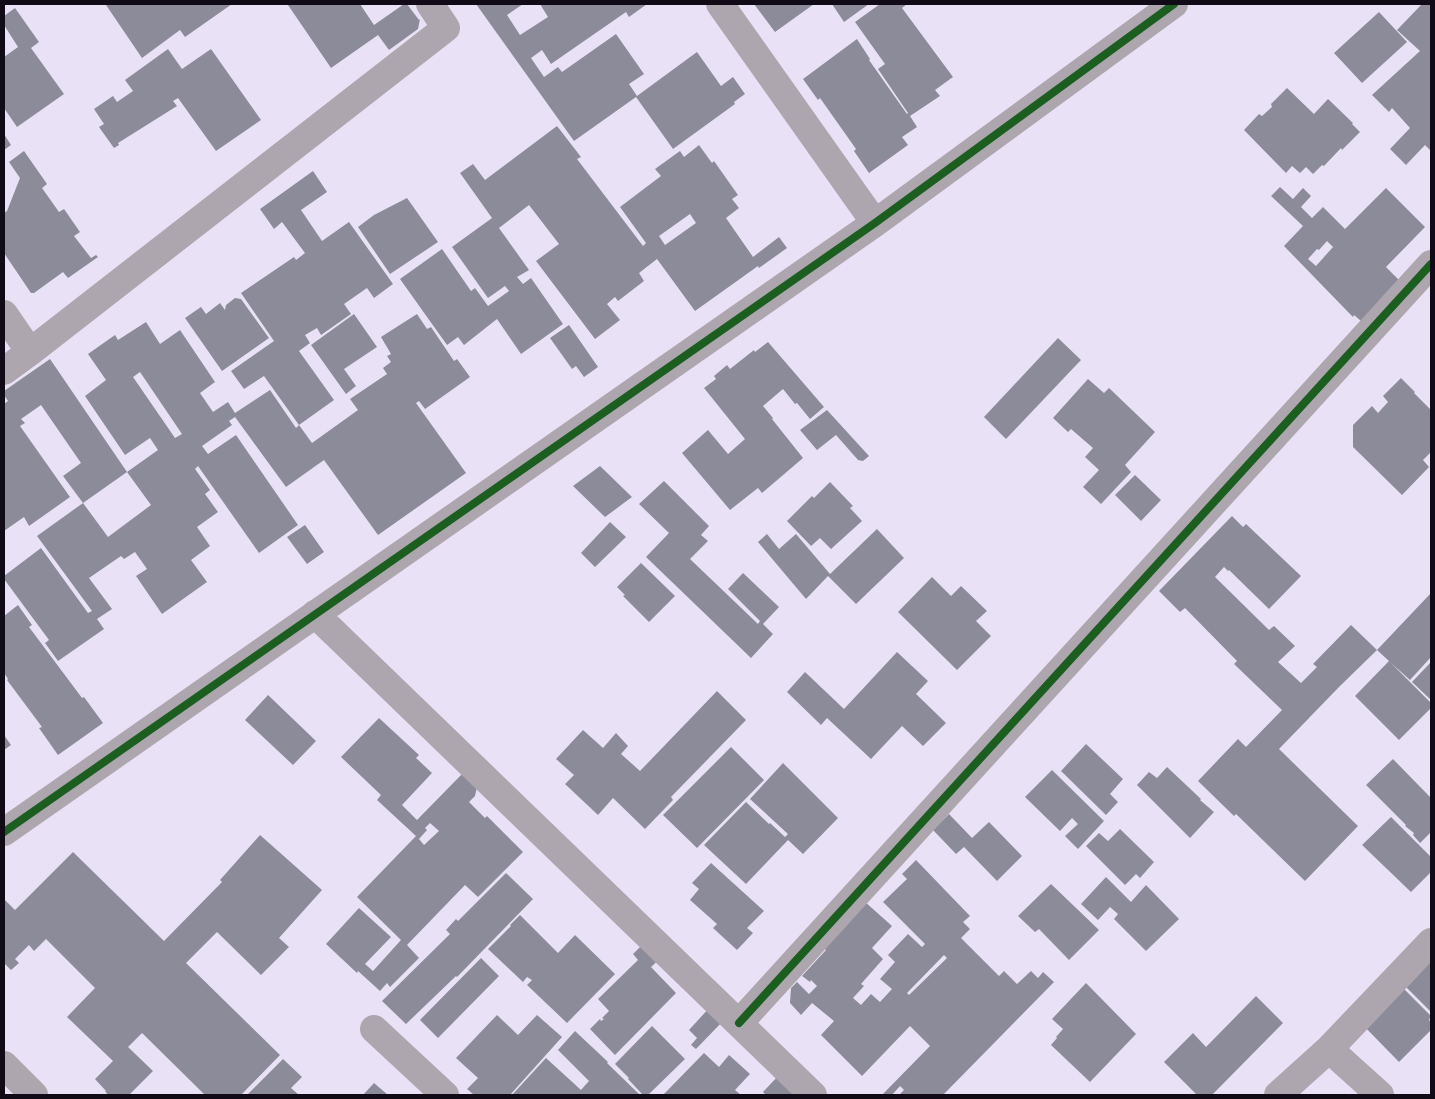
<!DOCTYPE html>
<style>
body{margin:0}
#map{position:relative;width:1435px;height:1099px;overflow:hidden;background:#e9e2f6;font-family:"Source Sans 3",sans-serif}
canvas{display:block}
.frame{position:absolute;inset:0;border:5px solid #100b17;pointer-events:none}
</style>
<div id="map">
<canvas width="1435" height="1099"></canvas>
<div class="frame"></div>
</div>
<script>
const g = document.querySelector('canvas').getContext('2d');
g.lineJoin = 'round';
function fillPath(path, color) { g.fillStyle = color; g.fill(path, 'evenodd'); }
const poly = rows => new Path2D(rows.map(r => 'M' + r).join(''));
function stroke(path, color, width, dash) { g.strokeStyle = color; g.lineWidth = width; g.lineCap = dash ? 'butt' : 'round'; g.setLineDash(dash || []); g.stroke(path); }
fillPath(poly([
 [107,4,232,4,185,37,180,30,142,58,106,5],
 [291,4,360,4,374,25,404,4,407,4,419,20,420,19,418,29,389,50,378,35,331,68,288,5],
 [476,4,523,4,507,15,520,35,548,17,540,4,647,4,629,17,626,12,551,64,542,50,531,58,544,77,558,67,562,72,616,34,644,74,629,84,637,96,697,52,721,86,733,77,745,94,734,102,735,104,673,149,636,97,574,141],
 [754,4,814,4,775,32],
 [832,4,869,4,844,22],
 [880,4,907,4,902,8,953,77,935,90,940,96,910,116,917,127,902,137,908,145,869,173,854,151,856,149,820,98,818,100,803,79,857,39,870,59,869,60,907,114,908,113,878,69,885,64,855,22],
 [1422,4,1431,4,1431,151,1425,145,1406,165,1390,149,1410,128,1392,108,1389,112,1372,95,1420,51,1397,30],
 [15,8,39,42,31,48,64,94,17,127,4,108,4,57,18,47,4,25,4,16],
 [1379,12,1407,42,1362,83,1334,53],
 [168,49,182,69,211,49,261,120,216,151,178,98,173,101,177,106,118,143,119,145,114,148,99,127,104,124,94,109,113,96,117,102,133,91,125,80],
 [1287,88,1314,114,1328,99,1353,123,1352,124,1360,132,1342,150,1341,148,1324,166,1322,165,1313,174,1306,167,1300,173,1292,166,1286,173,1244,130,1259,114,1262,116,1272,107,1271,104],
 [557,126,581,157,577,159,643,246,646,243,620,207,661,176,655,169,680,151,684,157,699,145,712,163,714,161,738,195,732,199,739,208,726,218,753,257,779,237,787,248,759,268,758,266,695,311,657,259,639,273,644,281,618,301,615,297,607,304,620,320,595,339,536,261,559,244,529,205,499,228,529,270,517,277,523,284,531,278,563,324,521,354,497,319,464,345,458,337,447,345,400,279,442,249,471,291,475,288,488,306,509,291,505,286,488,298,452,247,492,218,460,173,473,164,485,180],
 [690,214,696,223,665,245,659,236],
 [4,134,11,145,4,150],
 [24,151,47,184,42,188,59,212,64,209,80,232,74,236,91,258,96,255,98,257,68,278,63,272,34,293,31,293,4,253,4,213,7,211,20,178,9,162],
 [313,171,327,192,301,210,322,241,349,222,393,284,374,298,367,288,344,304,351,314,321,335,317,328,305,335,310,343,299,351,334,400,299,425,264,376,244,389,231,371,274,341,241,293,294,257,296,260,305,253,282,222,274,229,260,209],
 [1280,187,1293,199,1303,188,1311,196,1301,207,1312,218,1323,207,1345,229,1386,188,1425,227,1386,267,1399,280,1361,321,1354,315,1353,317,1350,314,1284,246,1303,226,1271,196],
 [1327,241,1333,247,1316,266,1308,259,1317,249,1319,250],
 [407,198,438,242,390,274,358,227,374,215],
 [235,298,241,299,269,338,222,371,185,318,201,307,206,314,220,303,225,310,226,305],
 [354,314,377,347,344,369,356,386,346,394,311,345],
 [417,314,427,329,431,327,454,361,457,359,470,377,425,409,419,401,416,403,466,473,378,535,324,460,286,487,235,417,229,421,232,425,202,446,208,454,236,435,298,525,259,553,198,466,195,469,210,490,205,494,218,512,197,527,210,546,191,560,207,582,162,614,136,576,147,569,135,552,124,559,121,556,89,578,112,609,97,619,104,629,58,661,45,643,49,640,4,579,4,576,41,548,88,613,92,611,37,536,83,503,108,537,151,505,127,472,158,450,150,438,125,455,85,396,106,380,88,354,115,335,118,340,146,322,160,344,180,330,215,382,200,393,213,412,228,402,235,413,270,390,296,428,299,425,312,443,358,410,350,399,387,374,383,368,391,362,387,356,391,354,381,337],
 [140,372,182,434,175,438,133,377],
 [569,325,598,367,584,377,576,366,572,369,550,338],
 [1058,338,1081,360,1006,439,984,417],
 [768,342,824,407,810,419,797,403,795,404,783,389,763,406,773,418,772,419,803,458,762,493,758,488,730,510,682,453,708,430,728,454,745,439,704,388,716,379,714,376,727,365,730,369,754,350,755,352],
 [50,359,127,472,83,503,63,476,81,463,41,405,21,419,25,423,20,426,70,497,29,526,24,517,4,531,4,404,8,401,4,395,4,391],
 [1401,378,1415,392,1414,393,1431,410,1431,452,1423,460,1429,467,1402,495,1353,447,1353,425,1372,406,1378,413,1388,402,1383,396],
 [1088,379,1104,393,1109,388,1155,432,1125,465,1131,472,1101,504,1083,487,1099,470,1085,457,1093,448,1071,429,1068,432,1053,418],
 [827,410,869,456,863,461,858,460,836,435,817,450,800,430],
 [600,466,632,497,605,517,573,486],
 [1135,475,1161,500,1141,521,1115,495],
 [664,481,709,526,701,535,708,541,690,559,758,624,760,621,728,589,743,573,779,607,763,624,773,634,751,658,646,557,669,533,639,504],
 [830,482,853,506,850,508,862,521,831,549,820,538,811,546,787,521,812,496,814,498],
 [1232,516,1243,527,1246,524,1301,576,1269,609,1229,570,1228,571,1224,567,1215,577,1269,630,1274,626,1295,646,1278,662,1301,683,1317,667,1313,664,1351,625,1377,650,1431,593,1431,657,1410,680,1390,662,1431,703,1431,708,1399,740,1355,696,1389,661,1377,650,1339,687,1279,749,1358,826,1305,881,1236,814,1234,816,1198,781,1238,739,1246,747,1282,710,1234,664,1237,661,1185,608,1180,612,1159,591],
 [610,522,626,537,595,567,581,553],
 [305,525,324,552,307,564,287,537],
 [877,529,904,558,856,604,828,576,806,599,758,542,767,534,779,549,796,534,830,574],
 [641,563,675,596,649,622,623,596,625,595,617,587],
 [932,577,951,596,961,586,987,611,976,621,991,636,957,670,898,612],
 [18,605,32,625,29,627,82,698,84,697,103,723,58,755,39,728,42,727,7,680,8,679,4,673,4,616],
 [897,652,928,681,916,694,946,723,923,746,902,726,871,759,827,718,821,725,787,692,805,672,844,709],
 [1431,662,1431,700,1412,682],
 [717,691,746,720,671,797,673,800,645,829,613,798,598,815,565,784,574,775,556,759,583,730,603,748,616,733,628,746,621,754,640,771],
 [268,695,316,741,293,765,245,720],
 [379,718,419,755,416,758,432,773,402,805,417,820,463,773,477,787,475,796,469,802,485,818,487,816,523,852,478,897,465,885,407,945,419,958,390,987,387,983,380,991,358,971,357,973,326,944,359,908,391,937,365,964,373,971,401,940,357,897,416,836,377,800,381,795,341,757],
 [430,823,439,831,424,845,419,839,427,830,425,828],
 [4,735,11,745,4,750],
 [1086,744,1123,779,1110,794,1118,802,1106,815,1061,771],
 [731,747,764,780,697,848,663,815],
 [1393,759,1431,798,1431,832,1420,843,1413,835,1414,833,1405,826,1406,825,1366,785],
 [783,763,838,818,803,854,788,840,746,884,704,845,746,802,769,824,770,823,785,837,788,834,750,799],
 [1167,767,1201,799,1200,800,1214,812,1190,838,1137,785,1149,772,1157,778],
 [1052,770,1104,821,1078,849,1065,836,1078,824,1072,818,1060,831,1025,797],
 [949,814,972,838,989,822,1022,856,997,881,964,847,956,854,933,830],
 [1391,817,1431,857,1431,872,1411,892,1362,845],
 [1120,829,1154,862,1140,878,1136,874,1125,885,1086,846,1099,833,1108,841],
 [260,835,322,890,279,938,289,947,261,975,217,932,186,963,280,1055,241,1095,205,1095,142,1033,128,1047,153,1071,129,1095,108,1095,105,1091,106,1091,95,1079,113,1061,67,1017,95,988,46,939,34,951,29,945,15,959,19,963,11,970,4,963,4,899,15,910,73,852,164,941,222,882,220,880],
 [916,860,970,916,963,922,970,929,961,938,999,976,1004,971,1017,984,1031,971,1038,978,1043,972,1054,982,943,1095,899,1095,904,1090,900,1086,892,1095,882,1095,930,1046,910,1026,862,1076,821,1035,834,1021,812,1003,801,1015,790,1003,791,988,797,982,809,994,817,986,811,980,810,982,802,976,826,950,823,947,864,901,892,926,872,948,883,959,861,984,864,986,853,998,861,1005,871,994,880,1002,892,989,880,979,895,962,888,955,908,934,922,947,925,944,883,902,907,879,902,874],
 [944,955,947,958,909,995,907,993],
 [711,863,764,911,747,928,753,933,737,950,713,928,717,924,690,900,699,889,692,883],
 [506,873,533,899,457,977,456,976,406,1024,382,1001,450,934,446,930,456,919,458,921],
 [1106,877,1131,902,1146,885,1179,919,1146,951,1114,919,1118,914,1110,907,1098,920,1081,904],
 [1051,884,1099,930,1069,960,1039,929,1035,932,1018,916],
 [520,915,558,953,575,935,615,974,567,1023,527,985,532,980,527,977,523,982,488,949,511,926,510,925],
 [647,940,663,956,651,967,676,993,615,1055,590,1029,600,1019,601,1021,604,1019,602,1018,609,1011,598,999,638,960,633,954],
 [1431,951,1431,1012,1401,982],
 [481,958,499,976,438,1038,420,1020],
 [1086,983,1136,1034,1090,1082,1051,1045,1057,1038,1056,1037,1063,1029,1052,1019],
 [1399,984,1431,1016,1429,1020,1431,1022,1431,1030,1399,1062,1360,1022],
 [1256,996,1283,1023,1212,1095,1197,1095,1164,1062,1193,1033,1206,1047],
 [711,1006,724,1020,696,1049,691,1045,697,1038,689,1030],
 [497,1015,518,1035,537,1015,562,1037,510,1095,474,1095,467,1089,478,1078,456,1058],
 [652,1026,685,1059,648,1095,643,1095,628,1079,629,1078,615,1064],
 [575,1031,608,1062,607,1063,640,1095,512,1095,546,1058,581,1090,589,1081,558,1050],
 [704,1053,719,1067,729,1055,750,1074,735,1090,741,1095,663,1095],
 [283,1059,302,1077,291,1088,299,1095,247,1095],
 [780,1074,802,1095,764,1095,765,1094,763,1092],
 [374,1083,388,1095,363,1095]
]), '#8c8b99');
stroke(poly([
 [720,4,875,223],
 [4,314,30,352],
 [4,371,30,352,446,28,430,4],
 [315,614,813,1095],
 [4,832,875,223,1174,4],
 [739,1023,1431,264],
 [374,1029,445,1095],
 [1329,1049,1380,1095],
 [4,1065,34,1095],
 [1278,1095,1329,1049,1431,942]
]), '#ada6af', 28);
stroke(poly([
 [4,832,875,223,1174,4],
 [739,1023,1431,264]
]), '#1b5e20', 8);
</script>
